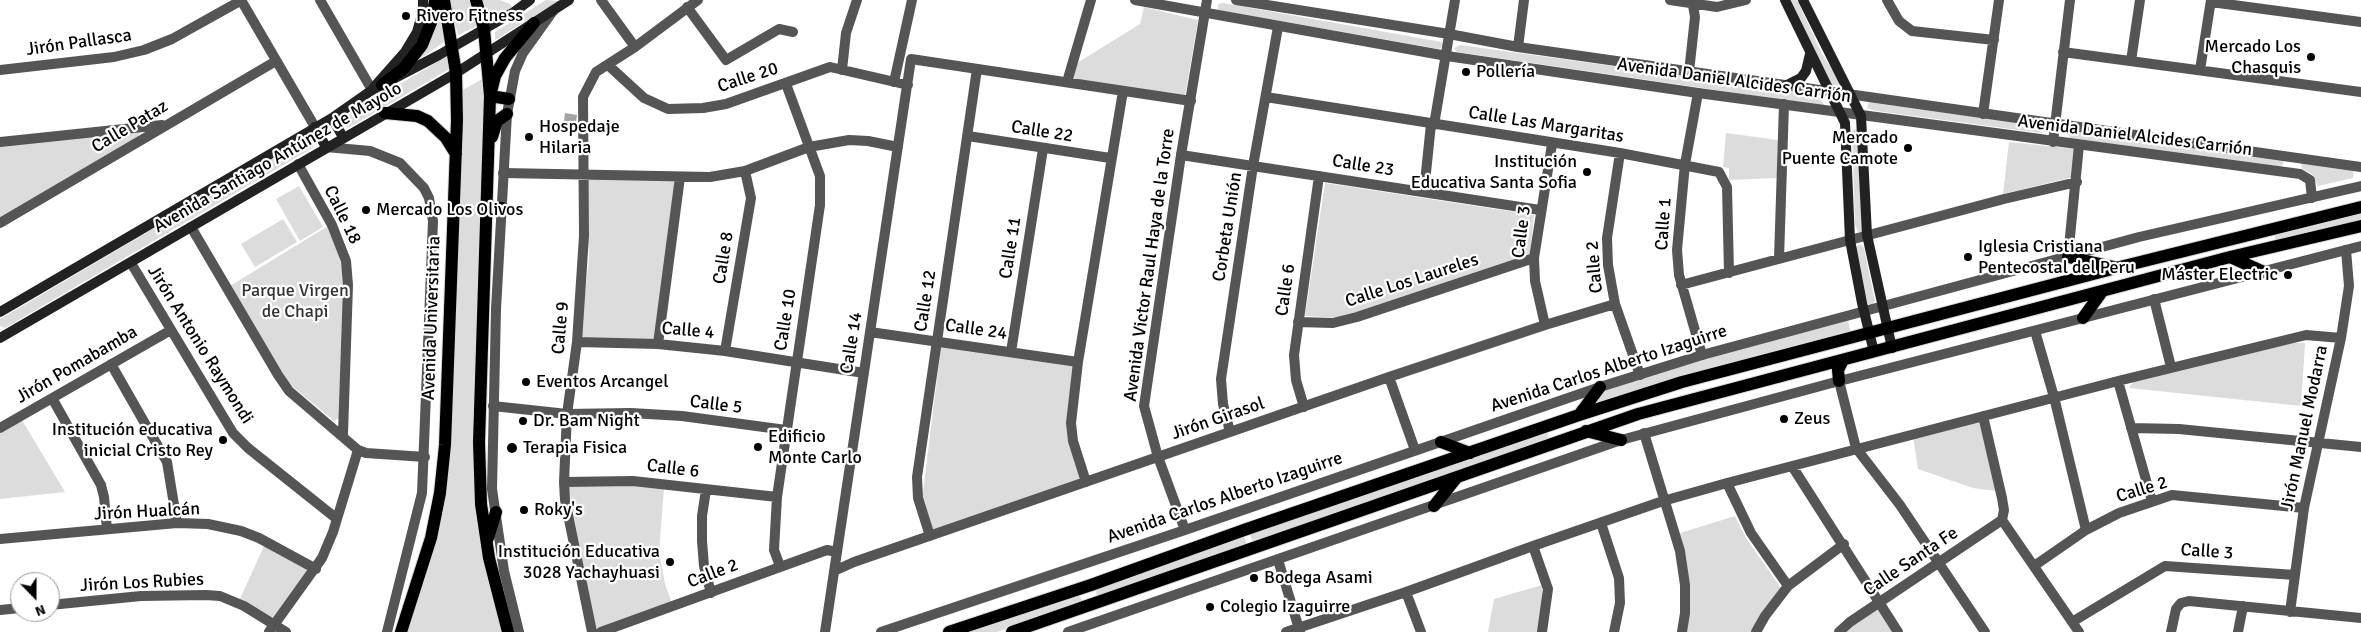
<!DOCTYPE html>
<meta charset="utf-8">
<style>
body{margin:0}
#map{position:relative;width:2361px;height:632px;overflow:hidden;background:#fff;font-family:Signika,sans-serif}
canvas{display:block}
.north{position:absolute;left:10px;top:572px;width:50px;height:50px;box-sizing:border-box;background:#fff;border:1px solid #999;border-radius:50%;rotate:158deg;font-size:14px;font-weight:700;line-height:20px;text-align:center;color:#000}
.north::after{content:'';display:block;margin:auto;width:18px;height:22px;background:#000;clip-path:polygon(50% 0,100% 100%,50% 72%,0 100%)}
</style>
<div id="map">
<canvas width="2361" height="632"></canvas>
<div class="north">N</div>
</div>
<script>
const g = document.querySelector('canvas').getContext('2d');
g.lineJoin = 'round';
function fillPath(path, color) { g.fillStyle = color; g.fill(path, 'evenodd'); }
const poly = rows => new Path2D(rows.map(r => 'M' + r).join(''));
function stroke(path, color, width, dash) { g.strokeStyle = color; g.lineWidth = width; g.lineCap = dash ? 'butt' : 'round'; g.setLineDash(dash || []); g.stroke(path); }
function label(font, color, halo, rows, align = 'center') {
  g.font = font + ' Signika,sans-serif'; g.lineWidth = 4.5; g.setLineDash([]); g.textBaseline = 'middle'; g.strokeStyle = halo; g.fillStyle = color; for (const [text, x, y, turn = 0] of rows) {
    g.save(); g.translate(x, y); g.rotate((+turn || 0) * Math.PI / 180); g.textAlign = isNaN(turn) ? turn : align; if (halo) g.strokeText(text, 0, 0); g.fillText(text, 0, 0); g.restore();
  }
}
fillPath(poly([
 [449,0,472,0,479,25,458,35],
 [483,0,500,0,510,4,512,7,488,23],
 [546,0,559,1,495,40,495,32],
 [1791,0,1797,0,1822,54,1840,81,1838,85,1831,85],
 [1223,3,1442,42,1443,46,1439,49,1218,10,1218,4],
 [440,5,447,40,412,64,421,53,434,31],
 [1144,7,1198,20,1185,96,1068,78,1069,68,1140,24],
 [1460,45,1816,94,1825,106,1457,52,1454,48],
 [449,55,451,68,348,128,342,124,341,119],
 [484,78,474,418,502,632,406,632,438,530,461,91],
 [1869,101,2043,125,2046,131,2041,133,1876,111,1867,108],
 [1856,129,1857,130,1862,232,1858,232,1855,224,1852,131],
 [2069,129,2284,160,2283,165,2279,166,2070,138,2067,133],
 [137,130,140,132,138,137,0,220,0,146],
 [1726,133,1778,140,1777,178,1729,180,1729,168,1723,167],
 [309,137,313,138,316,142,314,147,5,328,0,326,0,319],
 [2009,142,2076,149,2073,177,2003,194],
 [2301,163,2354,169,2353,178,2318,186,2312,174,2302,169],
 [588,178,679,181,655,341,580,339,589,258],
 [1325,183,1534,215,1530,255,1341,318,1305,316],
 [299,186,323,227,300,241,276,199],
 [2361,212,2361,221,2275,243,2275,235],
 [283,219,297,242,255,267,241,244],
 [328,226,341,263,343,277,339,418,334,421,293,387,286,380,230,286],
 [1860,244,1864,248,1875,301,1871,306,1867,302,1856,250,1856,247],
 [1848,321,1851,333,1594,404,1607,389,1702,358],
 [2294,343,2305,343,2301,406,2129,388,2133,382],
 [941,347,1075,364,1067,430,1082,476,1079,482,933,531,922,500],
 [22,420,65,492,0,499,0,432],
 [1979,421,1996,491,1973,488,1918,469,1913,436],
 [1547,431,1549,439,1253,542,1249,533],
 [631,485,664,488,659,552,665,584,672,603,596,630,568,486],
 [1735,516,1746,538,1781,588,1753,632,1686,632,1690,589,1686,556,1680,533],
 [1243,534,1247,544,1097,596,1096,594,1097,587],
 [264,546,308,570,273,619,240,599],
 [1542,585,1542,602,1537,632,1488,632,1494,599],
 [1080,593,1080,597,1085,603,997,632,963,632],
 [1878,609,1894,632,1847,632,1853,626]
]), '#dcdcdc');
fillPath(poly([
 [565,113,577,115,576,123,564,121]
]), '#a3a3a3');
const primary = poly([
 [476,0,484,29,490,96,479,442,481,504,489,558,508,632],
 [382,85,404,68,422,45,432,20,435,0],
 [509,99,490,96,495,76,505,58,534,23],
 [385,113,417,116,428,121,446,138,456,154],
 [492,137,497,121,507,114],
 [485,207,502,208],
 [2068,257,2114,267],
 [2230,257,2264,272],
 [2083,318,2101,293],
 [1839,381,1838,370,1843,360],
 [1579,415,1600,387],
 [1586,431,1621,440],
 [1441,442,1470,453],
 [1434,506,1457,477],
 [488,538,496,512],
 [401,632,431,538,440,493,445,445,457,120,456,73,444,0],
 [949,632,1091,585,1244,530,1579,415,1682,382,2116,268,2361,207],
 [1012,632,1638,414,2230,257,2361,226]
]);
stroke(primary, '#dbdbdb', 14);
stroke(poly([
 [241,0,315,127],
 [320,0,372,90],
 [601,0,635,47],
 [1670,0,1717,7,1746,0],
 [1887,0,1899,21,1912,31,1994,40],
 [2211,2,2361,22],
 [687,7,726,60,779,29,793,32],
 [1518,47,1524,0],
 [2063,52,2361,92],
 [2131,61,2140,0],
 [608,65,644,98,668,109,703,108,726,104,830,67,908,85],
 [0,70,114,57,144,50,172,39,242,0],
 [842,70,846,33,857,0],
 [2200,70,2211,0],
 [1689,72,1695,17,1692,0],
 [894,82,912,0],
 [1067,82,1091,0],
 [1698,93,1685,164,1677,250,1679,275,1702,355],
 [1266,97,1620,153,1719,172,1727,187,1729,273],
 [1983,114,1999,0],
 [1434,125,1455,0],
 [968,136,1110,158],
 [0,142,162,125],
 [2053,142,2070,0],
 [1620,153,1607,238,1608,265,1615,304,1640,375],
 [1181,155,1540,210],
 [298,164,332,225,346,261,348,285,343,434],
 [503,173,710,177,745,171,809,147,849,140,868,141,898,147],
 [1424,192,1431,124],
 [0,223,276,61],
 [191,227,278,375,289,391,358,450,366,453,425,457],
 [2068,257,2079,145],
 [1779,259,1784,104],
 [131,263,233,433,248,448,337,519],
 [1681,285,2004,199,2077,182],
 [2154,299,2171,367],
 [1298,322,1333,323,1357,317,1534,258],
 [1545,325,1535,281,1534,258,1552,144],
 [2035,331,2054,397,2086,530],
 [870,332,1078,362],
 [577,342,658,344,725,351,864,373],
 [658,344,680,177],
 [725,351,751,198,745,171],
 [1011,352,1043,149],
 [111,364,167,462,177,523],
 [1389,377,1415,450],
 [1839,381,1856,448,1900,505,1985,632],
 [2118,381,2152,501],
 [52,398,101,485,104,497,107,529],
 [493,406,567,414,631,413,682,416,786,430],
 [1304,407,1296,380,1294,355,1319,176],
 [1983,416,2002,498,2004,510,2002,520,2079,632],
 [0,428,171,330],
 [2131,428,2179,429,2361,447],
 [1230,432,1223,404,1221,379,1253,166,1278,27],
 [1644,433,1680,551,1685,585,1685,613,1682,632],
 [1792,466,1898,632],
 [564,482,633,481,777,497],
 [1086,482,1073,441,1071,423,1078,362,1123,91],
 [1727,483,1751,533,1788,586],
 [706,490,702,516,702,541,704,566,711,593],
 [1601,523,1619,578,1620,603,1614,632],
 [930,536,918,498,917,477,977,69],
 [0,539,177,523,208,524,241,531,259,538,316,569],
 [1533,546,1548,589,1542,632],
 [1278,560,1300,632],
 [780,566,774,550,777,497,820,205,820,176,786,84],
 [2034,566,2086,530,2119,513,2172,495,2304,508],
 [834,571,854,562,1389,377,1545,325,1615,304],
 [1406,592,1421,632],
 [50,605,141,596,206,595,220,596,244,606,286,632],
 [0,610,20,608],
 [2290,612,2304,508,2341,338,2349,286,2346,250],
 [2072,622,2165,566,2295,575],
 [269,632,322,558,333,532,358,450],
 [592,632,565,500,564,482,567,414,577,342,584,236,583,97,596,72,635,47,698,0],
 [601,632,827,550,837,552],
 [825,632,911,59,1191,101],
 [1286,632,1406,592,1533,546,1663,501,1727,483,2118,381,2306,335,2341,338],
 [1756,632,1765,616,1788,586,1844,544],
 [1839,632,1850,622,2002,520],
 [2171,632,2176,609,2181,603,2189,601,2361,618],
 [2238,632,2243,606]
]), '#555', 10);
stroke(poly([
 [1135,0,1447,56,1698,93,2300,174,2310,180,2312,198],
 [1236,0,1449,34,1518,47,2361,167],
 [326,147,370,151,400,163,424,188,429,198,433,221,422,493,387,632],
 [1185,530,1158,457,1144,406,1181,155,1207,0],
 [519,632,504,571,492,489,496,309,507,114,515,71,523,53,553,11],
 [881,632,1185,530,1600,387,1702,355,2139,237,2361,186],
 [1068,632,1621,440,1828,384,2361,246]
]), '#555', 10);
stroke(poly([
 [1785,0,1845,123,1850,240,1862,303,1874,352],
 [1803,0,1861,116,1867,235,1892,348],
 [1785,86,1801,78,1806,71,1810,54],
 [374,87,405,52,417,32,423,10,423,0],
 [332,118,343,137],
 [315,127,326,147],
 [0,312,332,118,372,90,439,55,514,12,530,0],
 [0,338,456,73,569,0]
]), '#222', 10);
stroke(primary, '#000', 12);
for (const [x, y, r, color] of [
 [406,16,5,"#000"],
 [2311,57,5,"#000"],
 [1466,72,5,"#000"],
 [529,137,5,"#000"],
 [1908,148,5,"#000"],
 [1587,172,5,"#000"],
 [366,210,5,"#000"],
 [1968,257,5,"#000"],
 [2288,275,5,"#000"],
 [526,382,5,"#000"],
 [1784,419,5,"#000"],
 [523,421,5,"#000"],
 [223,440,5,"#000"],
 [758,447,5,"#000"],
 [512,448,6,"#000"],
 [524,510,5,"#000"],
 [670,562,5,"#000"],
 [1254,578,5,"#000"],
 [1210,607,5,"#000"]
]) { const dot = new Path2D(); dot.arc(x, y, r, 0, 2 * Math.PI); g.fillStyle = color; g.fill(dot); stroke(dot, '#fff', 2); }
label('18px', '#000', '#fff', [
 ["Rivero Fitness",416,16],
 ["Mercado Los",2301,47,"right"],
 ["Chasquis",2301,68,"right"],
 ["Pollería",1476,72],
 ["Hospedaje",539,127],
 ["Hilaria",539,148],
 ["Mercado",1898,138,"right"],
 ["Puente Camote",1898,159,"right"],
 ["Institución",1577,162,"right"],
 ["Educativa Santa Sofia",1577,183,"right"],
 ["Mercado Los Olivos",376,210],
 ["Iglesia Cristiana",1978,247],
 ["Pentecostal del Peru",1978,268],
 ["Máster Electric",2278,275,"right"],
 ["Eventos Arcangel",536,382],
 ["Zeus",1794,419],
 ["Dr. Bam Night",533,421],
 ["Institución educativa",213,430,"right"],
 ["inicial Cristo Rey",213,451,"right"],
 ["Edificio",768,437],
 ["Monte Carlo",768,458],
 ["Terapia Fisica",523,448],
 ["Roky's",534,510],
 ["Institución Educativa",660,552,"right"],
 ["3028 Yachayhuasi",660,573,"right"],
 ["Bodega Asami",1264,578],
 ["Colegio Izaguirre",1220,607]
], 'left');
label('18px', '#000', '#fff', [
 ["Jirón Pallasca",79,43,-8],
 ["Calle 20",748,78,-18],
 ["Avenida Daniel Alcides Carrión",1734,81,8],
 ["Calle Las Margaritas",1546,125,9],
 ["Calle Pataz",130,127,-31],
 ["Calle 22",1042,132,9],
 ["Avenida Daniel Alcides Carrión",2135,136,7],
 ["Avenida Santiago Antúnez de Mayolo",278,158,-30],
 ["Calle 23",1363,166,9],
 ["Calle 18",342,215,64],
 ["Calle 1",1664,224,-86],
 ["Corbeta Unión",1228,227,-81],
 ["Calle 3",1522,232,-83],
 ["Calle 11",1011,248,-81],
 ["Calle 8",724,258,-81],
 ["Avenida Victor Raul Haya de la Torre",1150,265,-82],
 ["Calle 2",1595,267,-95],
 ["Calle Los Laureles",1412,281,-18],
 ["Calle 6",1286,290,-82],
 ["Calle 12",926,301,-81],
 ["Avenida Universitaria",432,318,-88],
 ["Calle 10",786,320,-81],
 ["Calle 9",561,328,-85],
 ["Calle 24",976,330,8],
 ["Calle 4",688,331,5],
 ["Calle 14",852,343,-81],
 ["Jirón Antonio Raymondi",200,345,58],
 ["Jirón Pomabamba",77,365,-30],
 ["Avenida Carlos Alberto Izaguirre",1609,369,-18],
 ["Calle 5",716,405,7],
 ["Jirón Girasol",1218,419,-19],
 ["Jirón Manuel Modarra",2305,428,-78],
 ["Calle 6",673,469,7],
 ["Calle 2",2142,490,-17],
 ["Avenida Carlos Alberto Izaguirre",1225,498,-19],
 ["Jirón Hualcán",147,512,-3],
 ["Calle 3",2207,552,4],
 ["Calle Santa Fe",1911,562,-34],
 ["Calle 2",713,574,-21],
 ["Jirón Los Rubies",142,583,-3]
]);
label('18px', '#333', '#fff', [
 ["Parque Virgen",295,291],
 ["de Chapi",295,312]
]);
</script>
